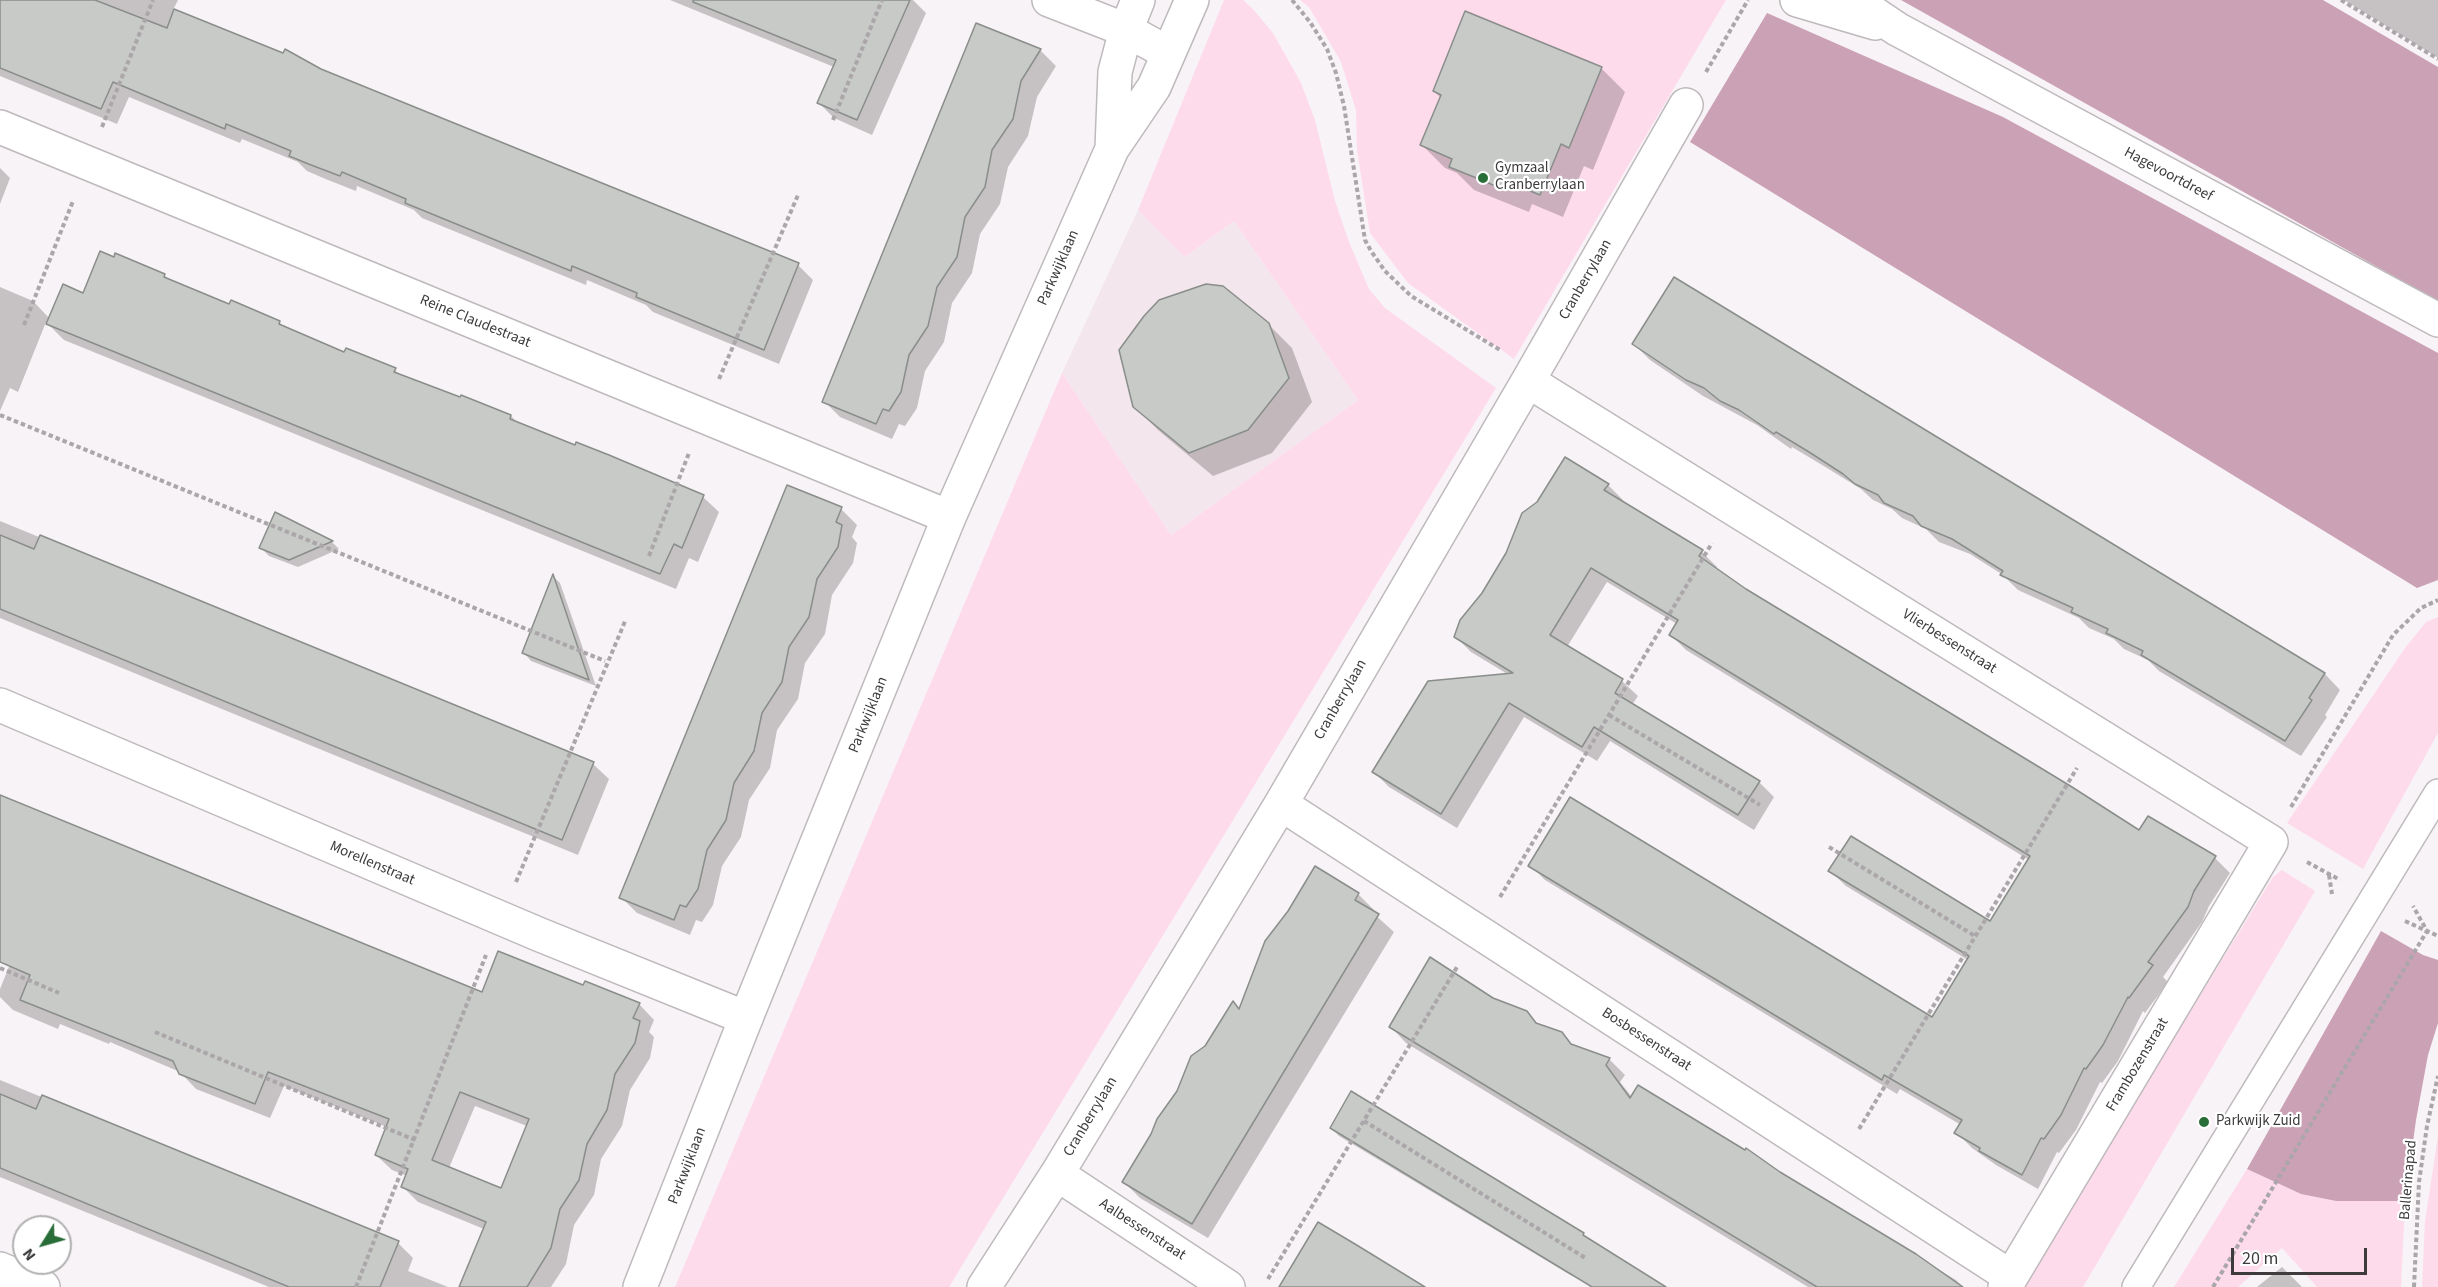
<!DOCTYPE html>
<style>
body{margin:0}
#map{position:relative;width:2438px;height:1287px;overflow:hidden;background:#f8f3f6;font-family:"Source Sans 3",sans-serif}
canvas{display:block}
.north{position:absolute;left:12px;top:1215px;width:60px;height:60px;box-sizing:border-box;background:#fff;border:2px solid #b1b1b1;border-radius:50%;rotate:233deg;font-size:16px;font-weight:700;line-height:24px;text-align:center;color:#3d3b3c}
.north::after{content:'';display:block;margin:auto;width:21px;height:27px;background:#296d38;clip-path:polygon(50% 0,100% 100%,50% 72%,0 100%)}
.scale{position:absolute;left:2231px;top:1248px;width:136px;height:27px;box-sizing:border-box;border:3px solid #3d3b3c;border-top:0;padding-left:8px;font-size:18px;line-height:21px;white-space:nowrap;color:#3d3b3c;-webkit-text-stroke:4px #fff;paint-order:stroke}
</style>
<div id="map">
<canvas width="2438" height="1287"></canvas>
<div class="north">N</div>
<div class="scale">20 m</div>
</div>
<script>
const g = document.querySelector('canvas').getContext('2d');
g.lineJoin = 'round';
function fillPath(path, color) { g.fillStyle = color; g.fill(path, 'evenodd'); }
const poly = rows => new Path2D(rows.map(r => 'M' + r).join(''));
function stroke(path, color, width, dash) { g.strokeStyle = color; g.lineWidth = width; g.lineCap = dash ? 'butt' : 'round'; g.setLineDash(dash || []); g.stroke(path); }
function label(font, color, halo, rows, align = 'center') {
  g.font = font + ' "Source Sans 3",sans-serif'; g.lineWidth = 4.5; g.setLineDash([]); g.textBaseline = 'middle'; g.strokeStyle = halo; g.fillStyle = color; for (const [text, x, y, turn = 0] of rows) {
    g.save(); g.translate(x, y); g.rotate((+turn || 0) * Math.PI / 180); g.textAlign = isNaN(turn) ? turn : align; if (halo) g.strokeText(text, 0, 0); g.fillText(text, 0, 0); g.restore();
  }
}
fillPath(poly([
 [1138,210,1185,257,1234,221,1358,400,1171,535,1062,373]
]), '#f3e6ec');
fillPath(poly([
 [1224,0,1243,0,1252,8,1273,33,1301,83,1315,120,1335,201,1349,242,1369,289,1385,308,1496,388,949,1287,675,1287,1062,373,1171,535,1358,400,1234,221,1185,257,1138,210],
 [1300,0,1726,0,1514,359,1408,283,1370,233,1357,150,1356,110,1341,62,1309,7],
 [2438,617,2438,733,2363,869,2287,823,2405,648,2426,622],
 [2282,870,2315,891,2083,1287,2021,1287,2273,877],
 [2438,1136,2438,1287,2422,1287,2425,1221],
 [2247,1169,2301,1194,2336,1201,2405,1201,2401,1287,2317,1287,2282,1248,2238,1287,2174,1287]
]), '#fedbeb');
fillPath(poly([
 [1901,0,2323,0,2438,67,2438,301],
 [1767,13,2003,117,2438,353,2438,580,2417,588,1690,142],
 [2381,931,2423,955,2438,960,2438,1023,2428,1055,2416,1120,2405,1201,2336,1201,2301,1194,2247,1169]
]), '#cba1b5');
fillPath(poly([
 [0,0,178,0,173,10,798,265,813,280,779,364,653,312,646,305,587,280,586,285,422,218,414,210,357,186,356,191,328,180,307,171,298,162,242,139,240,143,129,97,117,124,0,76],
 [670,0,913,0,926,13,872,135,834,118,819,103,834,67],
 [2344,0,2438,0,2438,58],
 [977,25,1041,51,1056,66,1037,97,1028,136,1008,167,1000,204,980,234,972,273,952,303,944,342,925,371,917,408,905,426,899,424,892,439,840,417,824,401],
 [1601,68,1625,92,1593,170,1584,166,1563,217,1532,204,1529,212,1474,190,1457,173,1445,168,1422,145,1441,98,1434,91],
 [0,168,10,178,0,204],
 [164,275,171,282,230,306,279,322,286,329,345,354,395,370,402,377,511,416,519,424,703,497,719,512,698,562,689,558,676,589,64,340,46,322,18,392,10,388,0,411,0,287,33,301,50,319,83,295],
 [1674,279,2325,674,2340,690,2325,715,2327,717,2301,756,2159,671,2148,660,2124,649,2114,639,2089,628,2079,618,2018,590,2003,575,1970,554,1939,542,1926,529,1902,518,1892,509,1873,500,1861,489,1827,468,1792,447,1791,449,1757,425,1703,396,1650,360,1634,344],
 [1268,324,1292,348,1312,402,1272,453,1213,476,1158,430,1134,406],
 [1608,485,1623,500,1621,503,1702,552,1717,567,1715,570,1745,590,2140,832,2148,818,2215,858,2230,873,2209,906,2202,922,2163,977,2168,982,2145,1013,2143,1011,2118,1061,2102,1083,2100,1082,2076,1130,2059,1153,2057,1152,2038,1189,1996,1165,1972,1148,1956,1132,1961,1125,1900,1089,1897,1094,1545,880,1530,865,1932,1019,1968,960,1846,886,1830,871,1990,923,2029,860,1686,650,1671,635,1677,624,1607,582,1567,647,1622,681,1638,696,1632,705,1759,782,1774,797,1754,830,1610,741,1597,761,1524,717,1457,828,1389,787,1374,772,1509,675,1471,652,1456,637],
 [841,509,857,525,852,537,857,543,853,563,832,595,825,634,805,663,798,699,777,730,770,768,749,800,741,837,722,866,713,905,702,922,696,920,690,935,637,913,621,897],
 [275,514,332,542,339,549,298,567,269,556,261,548],
 [0,521,593,764,609,779,578,855,0,618],
 [554,577,560,583,596,686,531,661,524,653],
 [0,796,482,994,584,987,639,1004,654,1020,649,1032,654,1037,650,1058,630,1090,622,1126,601,1159,594,1195,574,1225,566,1264,551,1287,461,1287,484,1229,418,1202,403,1187,407,1176,392,1170,376,1155,387,1127,284,1086,270,1118,196,1089,180,1072,110,1042,109,1044,60,1024,58,1029,13,1010,0,997,0,989,33,907,0,893],
 [475,1106,527,1126,501,1189,449,1168],
 [1316,868,1358,894,1374,910,1373,913,1394,932,1208,1238,1140,1198,1124,1182,1240,1010,1289,912],
 [1493,999,1526,1012,1539,1025,1561,1033,1574,1047,1609,1059,1625,1075,1620,1082,1632,1097,1745,1152,1956,1280,1963,1287,1808,1287,1406,1043,1391,1027],
 [0,1080,398,1243,413,1258,408,1271,448,1287,269,1287,0,1177],
 [1352,1093,1583,1234,1590,1241,1665,1287,1598,1287,1574,1273,1572,1276,1339,1136,1331,1128],
 [2282,1267,2302,1287,2257,1287]
]), '#0003');
const building = poly([
 [0,0,95,0,167,28,174,9,283,53,285,49,321,69,799,263,764,350,636,297,637,293,572,266,571,271,405,203,406,199,342,172,340,176,311,165,289,156,291,151,226,124,225,129,113,82,101,109,0,68,0,0],
 [693,0,910,0,857,120,817,103,836,60,693,2,693,0],
 [1465,11,1602,67,1569,148,1561,144,1540,195,1508,182,1505,190,1474,177,1449,167,1452,159,1420,145,1441,95,1433,91,1465,11],
 [976,23,1041,49,1021,81,1013,119,992,150,985,187,965,217,957,257,937,287,928,326,909,355,901,392,889,411,883,409,876,424,822,402,976,23],
 [100,251,114,257,115,253,165,274,164,277,229,304,231,300,280,321,279,324,344,352,346,348,396,368,394,372,460,397,461,395,511,415,510,419,575,445,576,442,609,455,704,495,682,548,674,544,660,574,46,324,63,284,83,293,100,251],
 [1674,277,2325,673,2309,698,2312,700,2285,741,2141,655,2143,651,2106,633,2108,629,2071,612,2073,608,2000,575,2003,571,1952,539,1921,526,1913,516,1884,503,1878,495,1855,484,1843,474,1809,452,1776,432,1774,434,1739,410,1720,401,1704,388,1686,380,1632,344,1674,277],
 [1206,284,1223,286,1269,323,1289,378,1248,430,1189,453,1133,407,1119,350,1144,316,1159,300,1206,284],
 [1565,457,1609,484,1604,490,1703,550,1699,556,1746,589,2072,787,2139,830,2148,816,2216,856,2194,891,2188,907,2148,962,2153,965,2129,998,2128,997,2103,1045,2086,1069,2084,1068,2061,1115,2044,1139,2041,1138,2022,1175,1979,1151,1980,1148,1954,1133,1962,1120,1884,1075,1882,1080,1528,866,1570,797,1932,1017,1969,956,1828,871,1851,836,1990,921,2030,856,1669,635,1678,620,1591,568,1550,635,1623,679,1615,693,1760,781,1738,815,1594,727,1582,747,1509,703,1441,814,1372,772,1428,681,1513,673,1454,637,1460,620,1482,593,1506,553,1522,513,1537,502,1565,457],
 [787,485,842,507,836,522,842,525,838,547,817,579,809,617,789,647,782,682,762,713,754,751,734,783,726,820,707,850,698,889,686,907,680,905,674,920,619,898,787,485],
 [275,512,333,541,289,560,259,548,275,512],
 [0,535,34,549,40,535,594,762,562,840,0,609,0,535],
 [553,574,589,680,522,653,553,574],
 [0,795,482,992,498,951,583,985,585,981,640,1003,633,1018,640,1021,635,1043,615,1074,607,1110,587,1144,579,1180,560,1209,551,1248,527,1287,459,1287,486,1222,401,1187,408,1169,375,1155,389,1119,268,1072,255,1104,179,1074,173,1061,20,1000,30,975,0,962,0,795],
 [460,1092,529,1119,501,1188,432,1160,460,1092],
 [1315,866,1359,893,1355,900,1379,914,1192,1224,1122,1182,1151,1134,1157,1119,1177,1091,1191,1056,1205,1046,1233,1001,1239,1009,1265,941,1288,911,1315,866],
 [1430,957,1493,998,1527,1011,1536,1023,1562,1032,1571,1044,1610,1058,1606,1065,1630,1098,1638,1085,1745,1150,1746,1148,1780,1172,1916,1254,1963,1287,1817,1287,1389,1027,1430,957],
 [1351,1091,1584,1233,1583,1235,1666,1287,1592,1287,1330,1128,1351,1091],
 [0,1094,36,1109,42,1095,399,1241,380,1287,289,1287,0,1168,0,1094],
 [1318,1222,1355,1244,1425,1287,1279,1287,1318,1222]
]);
fillPath(building, '#c7cac7');
stroke(building, '#8a8e8b', 1.5);
const lane = poly([
 [2136,1287,2438,793]
]);
const street = poly([
 [1049,0,1126,30,1168,53],
 [0,127,949,517],
 [1528,381,2271,842,2005,1287],
 [0,705,538,934,746,1018],
 [1281,804,2011,1277],
 [1057,1174,1228,1287],
 [0,1269,43,1287],
 [984,1287,1057,1174,1281,804,1528,381,1686,105]
]);
const secondary = poly([
 [1797,0,1875,23],
 [1854,0,1897,29,2438,320],
 [1112,149,1115,72,1126,30,1138,0],
 [640,1287,746,1018,949,517,1112,149,1154,87,1192,0]
]);
stroke(lane, '#bebabc', 30);
stroke(street, '#bebabc', 36);
stroke(secondary, '#bebabc', 36);
stroke(poly([
 [1292,0,1310,22,1327,49,1336,73,1344,106,1365,240,1371,251,1385,271,1411,296,1500,350],
 [2341,0,2438,59],
 [1706,72,1748,0],
 [833,120,882,0],
 [102,127,153,0],
 [24,325,73,201],
 [719,379,798,195],
 [0,415,605,661],
 [649,556,689,453],
 [1609,715,1760,805],
 [2291,807,2393,635,2421,608,2438,600],
 [1829,847,1975,936],
 [2307,862,2340,880],
 [2329,875,2332,894],
 [516,882,626,619],
 [1500,897,1712,543],
 [2405,921,2438,936],
 [0,968,59,993],
 [155,1032,415,1140],
 [1364,1121,1587,1259],
 [1859,1129,2077,768],
 [1268,1279,1457,967],
 [356,1287,486,955],
 [2213,1287,2427,931,2413,906],
 [2414,1287,2419,1182,2427,1126,2438,1076]
]), '#aaa6a9', 4, [4.5, 3]);
stroke(lane, '#fff', 27);
stroke(street, '#fff', 33);
stroke(secondary, '#fff', 33);
for (const [x, y, r, color] of [
 [1483,178,6,"#296d38"],
 [2204,1122,6,"#296d38"]
]) { const dot = new Path2D(); dot.arc(x, y, r, 0, 2 * Math.PI); g.fillStyle = color; g.fill(dot); stroke(dot, '#fff', 2); }
label('15px', '#3d3b3c', '#fff', [
 ["Gymzaal",1495,169],
 ["Cranberrylaan",1495,186],
 ["Parkwijk Zuid",2216,1122]
], 'left');
label('15px', '#3d3b3c', '#fff', [
 ["Hagevoortdreef",2168,175,28],
 ["Parkwijklaan",1059,268,-66],
 ["Cranberrylaan",1586,280,-60],
 ["Reine Claudestraat",475,322,22],
 ["Vlierbessenstraat",1949,642,32],
 ["Cranberrylaan",1341,700,-60],
 ["Parkwijklaan",869,715,-68],
 ["Morellenstraat",372,864,23],
 ["Bosbessenstraat",1646,1040,33],
 ["Frambozenstraat",2138,1065,-59],
 ["Cranberrylaan",1091,1117,-59],
 ["Parkwijklaan",688,1166,-69],
 ["Ballerinapad",2409,1180,-85],
 ["Aalbessenstraat",1142,1230,33]
]);
</script>
